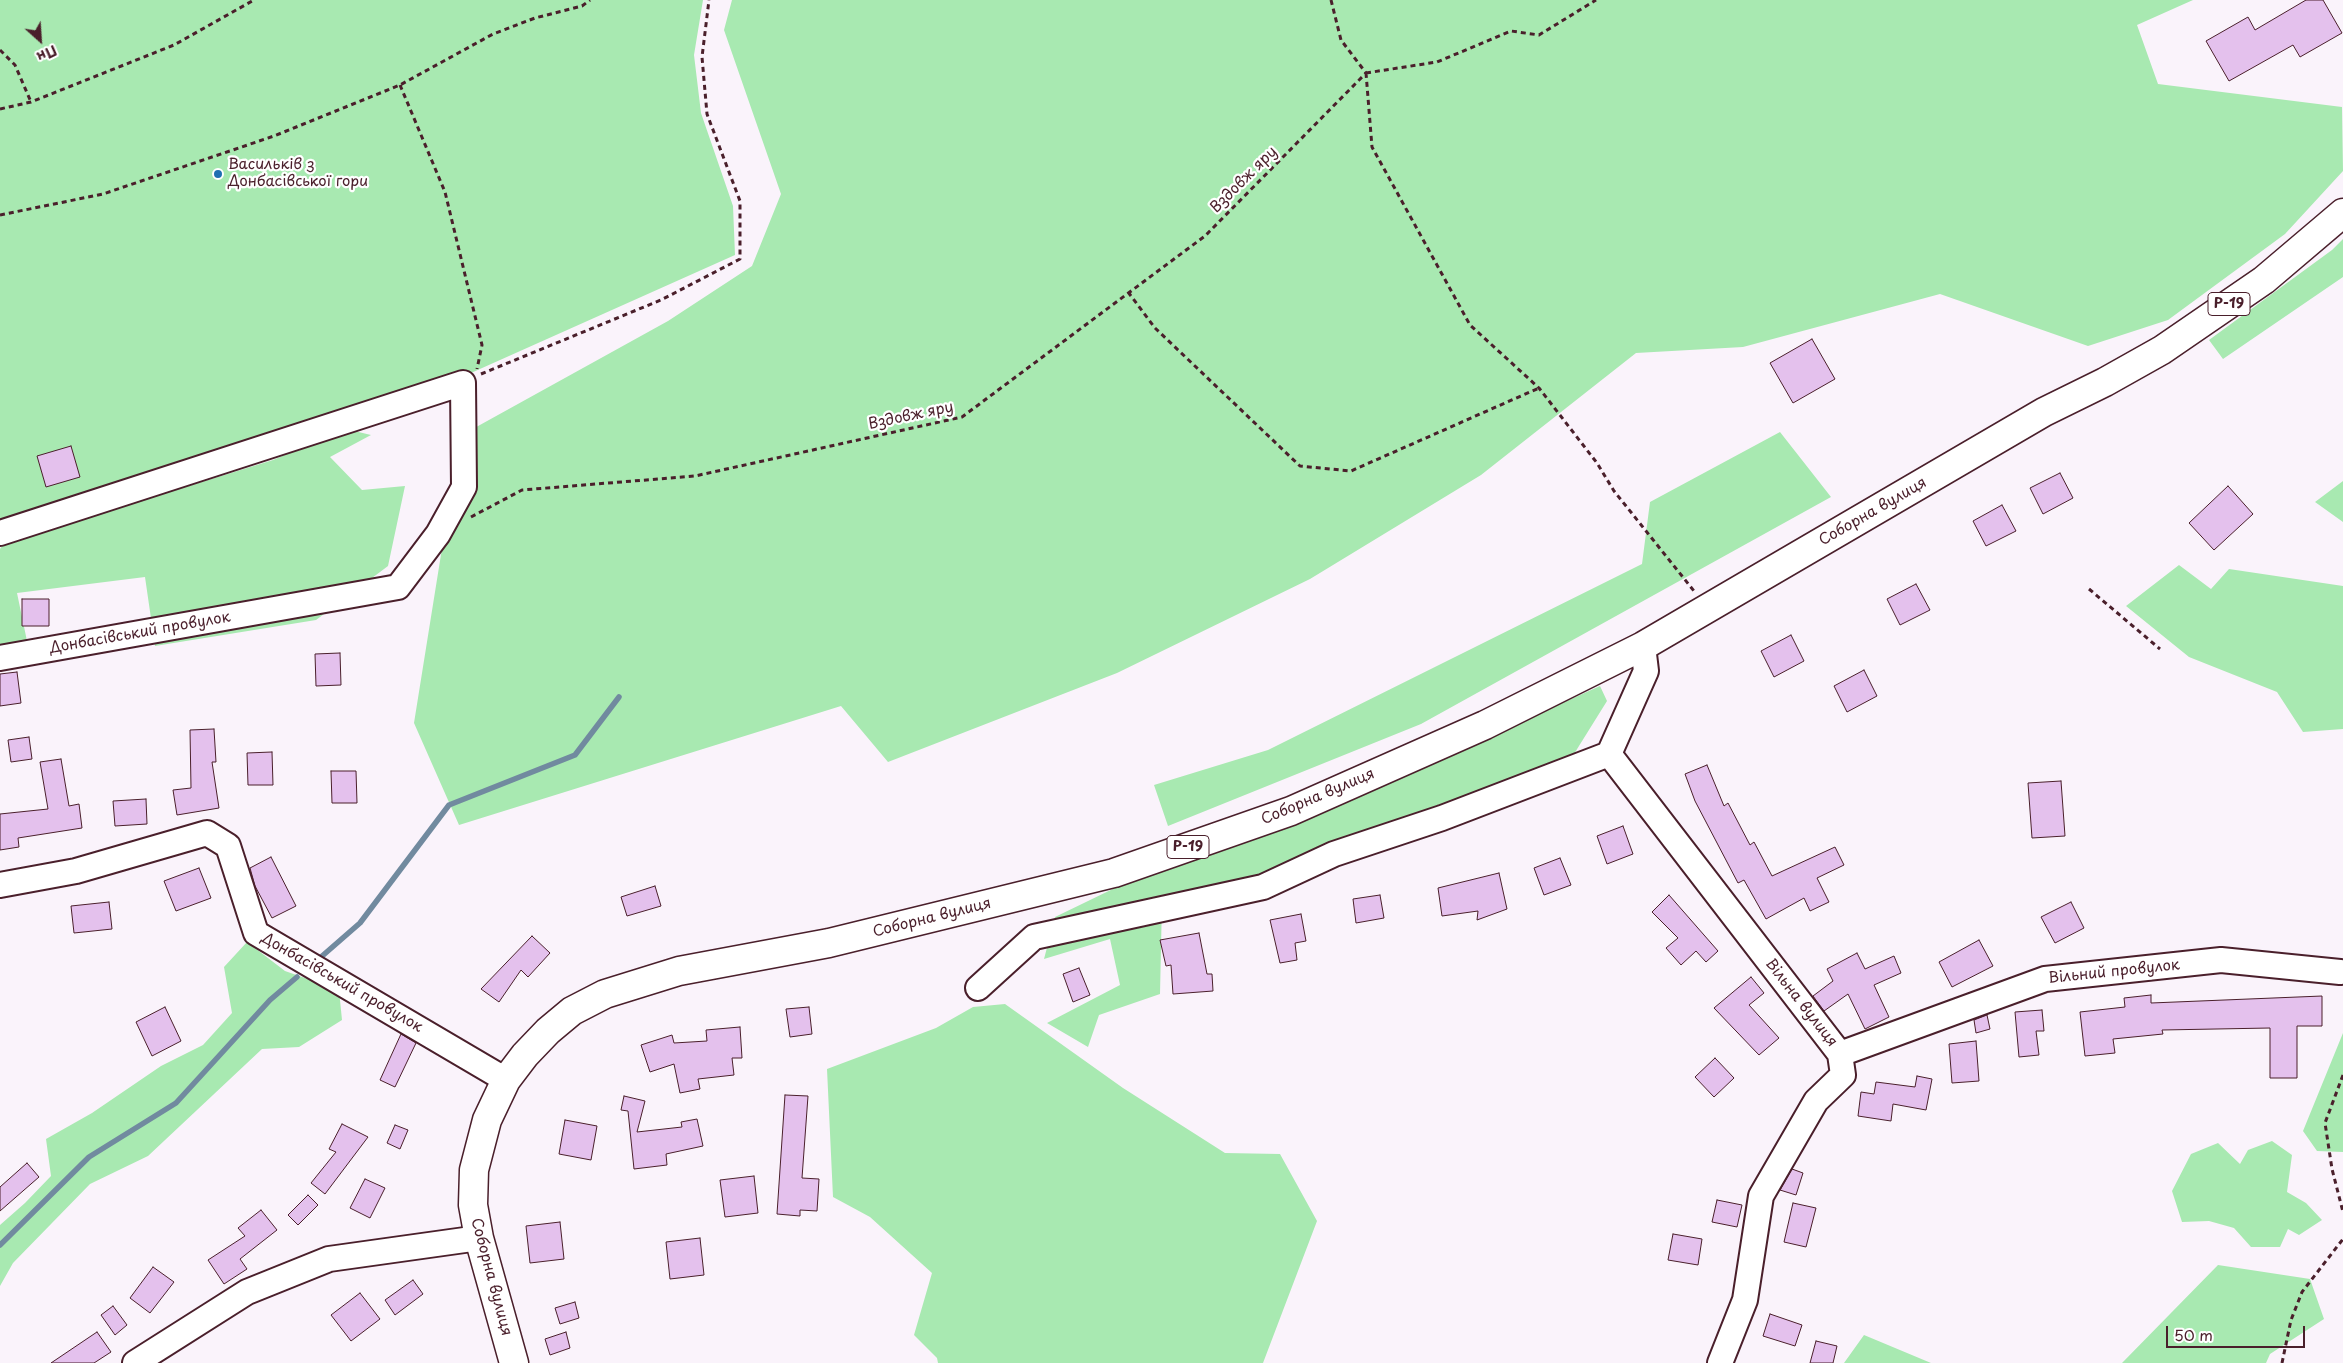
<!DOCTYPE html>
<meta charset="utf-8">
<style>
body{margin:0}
#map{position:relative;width:2343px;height:1363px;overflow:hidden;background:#faf3fb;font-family:"Playpen Sans",sans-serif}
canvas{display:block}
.north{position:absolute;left:15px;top:15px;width:50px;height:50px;-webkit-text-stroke:4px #fff;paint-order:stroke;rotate:154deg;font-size:14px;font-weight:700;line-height:20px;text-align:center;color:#4a1f2b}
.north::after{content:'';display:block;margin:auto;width:18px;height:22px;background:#4a1f2b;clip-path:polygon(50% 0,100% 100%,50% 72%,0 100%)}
.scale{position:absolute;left:2166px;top:1326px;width:139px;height:22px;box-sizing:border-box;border:2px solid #4a1f2b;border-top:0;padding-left:6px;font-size:15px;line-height:18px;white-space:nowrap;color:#4a1f2b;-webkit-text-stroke:4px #fff;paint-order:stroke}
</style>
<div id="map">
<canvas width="2343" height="1363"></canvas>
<div class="north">Пн</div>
<div class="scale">50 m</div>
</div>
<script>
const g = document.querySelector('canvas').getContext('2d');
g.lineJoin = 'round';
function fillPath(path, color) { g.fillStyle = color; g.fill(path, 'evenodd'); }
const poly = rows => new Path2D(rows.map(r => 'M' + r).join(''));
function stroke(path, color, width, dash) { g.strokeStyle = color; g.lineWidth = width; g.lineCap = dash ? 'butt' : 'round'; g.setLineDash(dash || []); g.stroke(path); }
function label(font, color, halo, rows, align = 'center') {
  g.font = font + ' "Playpen Sans",sans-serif'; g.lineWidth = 4.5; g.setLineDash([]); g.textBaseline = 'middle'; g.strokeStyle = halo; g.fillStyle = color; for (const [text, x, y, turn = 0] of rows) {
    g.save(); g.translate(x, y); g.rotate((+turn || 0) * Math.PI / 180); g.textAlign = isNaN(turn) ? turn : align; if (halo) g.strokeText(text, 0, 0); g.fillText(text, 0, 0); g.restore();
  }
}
fillPath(poly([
 [0,0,703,0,694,55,701,113,733,206,735,255,462,377,0,528],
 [732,0,2193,0,2137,25,2158,84,2342,107,2343,171,2285,234,2168,320,2088,346,1940,294,1743,347,1636,353,1481,475,1310,579,1117,673,888,762,841,706,459,825,414,723,460,436,668,321,752,266,781,194,724,30],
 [2343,239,2343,277,2223,359,2209,340,2332,250],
 [346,429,371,435,330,457,362,490,405,486,388,566,316,620,155,646,145,577,17,593,27,641,0,646,0,549,4,543,273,460],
 [1780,432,1831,497,1421,724,1168,826,1154,785,1268,750,1642,564,1650,502],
 [2343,481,2343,522,2315,502],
 [2179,565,2211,589,2229,569,2343,586,2343,729,2303,732,2277,692,2189,657,2126,606],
 [1600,686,1607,701,1569,762,1325,845,1260,877,1162,901,1160,994,1099,1015,1088,1047,1047,1023,1120,985,1110,939,1044,959,1055,917,1119,886,1331,807],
 [247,942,285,971,339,990,342,1020,299,1047,262,1049,148,1156,90,1184,13,1263,0,1286,0,1225,25,1203,51,1176,46,1139,92,1113,161,1066,203,1045,232,1013,224,967],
 [1005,1004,1123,1088,1225,1153,1280,1154,1317,1221,1263,1363,938,1363,937,1358,914,1335,932,1273,870,1217,833,1197,827,1069,936,1028,973,1007],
 [2343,1033,2343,1152,2317,1151,2303,1131],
 [2272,1141,2292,1155,2287,1192,2306,1203,2322,1220,2299,1235,2288,1229,2280,1247,2251,1247,2234,1228,2209,1221,2182,1222,2172,1191,2191,1154,2218,1143,2240,1164,2248,1150],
 [2218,1265,2310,1279,2324,1319,2270,1354,2266,1363,2122,1363],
 [1864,1335,1931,1363,1844,1363]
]), '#a8e9b1');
stroke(poly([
 [321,957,360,923,449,805,575,755,619,697],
 [0,1245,89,1157,176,1103,270,1000,297,977]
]), '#718a9f', 5.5);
const building = poly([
 [2306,0,2323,0,2342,33,2300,57,2293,45,2229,81,2206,41,2248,17,2255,30,2306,0],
 [1812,339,1835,379,1793,403,1770,363,1812,339],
 [71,446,80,477,46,487,37,456,71,446],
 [2060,473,2073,498,2043,514,2030,488,2060,473],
 [2228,486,2253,514,2214,550,2189,523,2228,486],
 [2002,505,2016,531,1986,546,1973,521,2002,505],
 [1916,584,1930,610,1900,625,1887,599,1916,584],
 [22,599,49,599,49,626,22,626,22,599],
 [1791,635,1804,661,1774,677,1761,651,1791,635],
 [340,653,341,685,316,686,315,654,340,653],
 [1864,670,1877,696,1847,712,1834,686,1864,670],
 [17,672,21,703,0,706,0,674,17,672],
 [214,729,216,762,212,762,219,808,177,815,173,790,191,788,190,730,214,729],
 [29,737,32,759,11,762,8,740,29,737],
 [272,752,273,785,248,785,247,753,272,752],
 [61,759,69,806,79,804,82,828,18,838,19,847,0,850,0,814,48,809,40,762,61,759],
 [1707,765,1724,806,1728,803,1750,845,1754,842,1772,876,1835,847,1844,865,1817,878,1829,902,1810,911,1804,898,1766,919,1744,880,1738,883,1695,801,1685,774,1707,765],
 [331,771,356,771,357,803,332,803,331,771],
 [2061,781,2065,836,2032,838,2028,783,2061,781],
 [146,799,147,824,115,826,113,801,146,799],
 [1623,826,1633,854,1607,864,1597,836,1623,826],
 [271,857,296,906,272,918,255,886,250,868,271,857],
 [1560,858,1571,885,1544,895,1534,868,1560,858],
 [199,868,211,898,176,911,164,881,199,868],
 [1499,873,1507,909,1477,920,1478,911,1442,916,1438,888,1499,873],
 [655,886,661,906,627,916,621,897,655,886],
 [1380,895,1384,918,1356,923,1353,899,1380,895],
 [1669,895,1718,951,1706,962,1696,951,1681,965,1666,948,1678,938,1652,912,1669,895],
 [109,902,112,929,74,933,71,906,109,902],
 [2071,902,2084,928,2055,943,2041,917,2071,902],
 [1301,914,1306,941,1295,943,1297,960,1280,963,1270,920,1301,914],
 [1199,933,1207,974,1212,974,1213,991,1173,994,1171,965,1166,966,1160,940,1199,933],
 [532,936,550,953,528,977,521,970,499,1002,481,989,532,936],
 [1979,940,1993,966,1952,987,1939,962,1979,940],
 [1857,953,1865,969,1894,956,1901,973,1874,985,1889,1017,1865,1029,1848,994,1824,1011,1813,996,1833,981,1827,969,1857,953],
 [1079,968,1090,995,1073,1002,1063,974,1079,968],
 [1751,977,1764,993,1749,1005,1779,1038,1759,1055,1714,1008,1751,977],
 [2151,995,2151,1003,2322,996,2322,1026,2297,1026,2297,1078,2270,1078,2270,1028,2162,1030,2163,1034,2113,1039,2115,1053,2085,1056,2080,1012,2125,1007,2124,998,2151,995],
 [165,1007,181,1041,152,1056,136,1022,165,1007],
 [809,1007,812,1034,790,1037,786,1009,809,1007],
 [2042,1010,2044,1031,2036,1031,2039,1055,2019,1057,2015,1012,2042,1010],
 [1987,1015,1990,1029,1976,1033,1974,1020,1987,1015],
 [740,1027,742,1058,732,1058,734,1075,698,1079,700,1089,680,1093,674,1064,650,1072,641,1045,672,1035,674,1043,707,1041,706,1030,740,1027],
 [401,1034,416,1043,395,1087,380,1080,401,1034],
 [1976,1041,1979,1081,1952,1083,1949,1044,1976,1041],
 [1715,1058,1734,1078,1714,1097,1695,1077,1715,1058],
 [1917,1076,1932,1079,1926,1110,1893,1104,1891,1121,1858,1116,1861,1092,1874,1094,1876,1082,1915,1087,1917,1076],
 [785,1095,808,1096,802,1178,819,1179,817,1211,800,1210,800,1216,777,1214,785,1095],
 [624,1096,645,1101,637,1132,682,1127,681,1122,697,1119,703,1146,666,1154,667,1165,634,1169,628,1111,621,1110,624,1096],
 [565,1120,597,1126,591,1160,559,1154,565,1120],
 [342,1124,368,1137,325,1194,311,1183,336,1152,329,1149,342,1124],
 [395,1125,408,1130,400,1149,387,1143,395,1125],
 [27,1163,39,1177,0,1211,0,1187,27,1163],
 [1792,1169,1803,1173,1796,1195,1780,1190,1792,1169],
 [754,1176,758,1213,725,1217,720,1180,754,1176],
 [365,1179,385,1188,370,1218,350,1208,365,1179],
 [308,1195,318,1205,298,1225,288,1215,308,1195],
 [1717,1200,1742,1205,1737,1227,1712,1222,1717,1200],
 [1793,1203,1816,1208,1806,1247,1784,1242,1793,1203],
 [261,1210,277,1230,240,1259,247,1269,224,1284,208,1260,245,1236,238,1228,261,1210],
 [560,1222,564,1259,530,1263,526,1226,560,1222],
 [1673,1234,1702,1239,1698,1265,1668,1260,1673,1234],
 [700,1238,704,1275,670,1279,666,1242,700,1238],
 [153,1267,174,1282,150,1313,130,1298,153,1267],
 [413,1280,423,1294,395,1315,385,1300,413,1280],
 [360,1293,380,1319,351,1341,331,1315,360,1293],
 [575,1302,579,1318,560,1324,555,1308,575,1302],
 [113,1306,127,1325,115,1335,101,1315,113,1306],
 [1770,1314,1802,1325,1795,1346,1763,1336,1770,1314],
 [97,1332,111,1352,94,1363,51,1363,97,1332],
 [566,1332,570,1348,550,1355,545,1339,566,1332],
 [1816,1341,1837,1346,1833,1363,1810,1363,1816,1341]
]);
fillPath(building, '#e4c1ed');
stroke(building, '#4a1f2b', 1);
const minor = poly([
 [0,533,463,383,464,487,438,534,398,587,0,658],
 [1609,754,1840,1054,1843,1075,1816,1101,1761,1196,1745,1300,1720,1363],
 [0,885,76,871,207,833,228,846,256,933,506,1080],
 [978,988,1034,937,1263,887,1334,854,1442,818,1609,754,1646,671,1643,646],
 [1840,1054,2045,979,2221,960,2340,972],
 [135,1363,247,1292,329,1259,479,1238]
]);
const major = poly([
 [514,1363,479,1238,473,1205,474,1170,487,1120,506,1080,525,1055,548,1031,572,1011,605,994,679,971,829,943,1114,873,1291,811,1485,725,1643,646,2044,412,2105,382,2162,350,2264,280,2343,213]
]);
stroke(minor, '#4a1f2b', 28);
stroke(major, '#4a1f2b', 31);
stroke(poly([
 [1331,0,1341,40,1366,73],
 [0,50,15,65,31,102],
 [1366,73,1372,147,1470,325,1539,388,1597,463,1614,491,1694,591],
 [1366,73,1437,62,1511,31,1539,35,1596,0],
 [400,85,445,192,482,345,477,369],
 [0,109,31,102,174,45,254,0],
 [0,215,103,194,274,136,400,85,493,34,535,18,582,6,590,0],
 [1128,292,1155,328,1300,466,1351,471,1539,388],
 [481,374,661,300,740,259,740,201,707,114,702,57,709,0],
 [471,517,522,490,695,476,962,417,1205,236,1366,73],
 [2089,589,2160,649],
 [2343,1075,2325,1123,2332,1169,2343,1212],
 [2282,1363,2291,1320,2302,1292,2343,1239]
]), '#4a1f2b', 3, [5, 4]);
stroke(minor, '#fff', 24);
stroke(major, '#fff', 28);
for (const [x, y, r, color] of [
 [218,174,5,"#1f6fb2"]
]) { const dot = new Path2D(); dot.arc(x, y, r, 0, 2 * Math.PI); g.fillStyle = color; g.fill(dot); stroke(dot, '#fff', 2); }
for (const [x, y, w] of [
 [2229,304,42],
 [1188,847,42]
]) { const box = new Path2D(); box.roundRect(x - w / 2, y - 11.5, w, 23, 4); g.fillStyle = '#fff'; g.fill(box); stroke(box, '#4a1f2b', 1); }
label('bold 14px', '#4a1f2b', null, [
 ["Р-19",2229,304],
 ["Р-19",1188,847]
]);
label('15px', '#4a1f2b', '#fff', [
 ["Васильків з",228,165],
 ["Донбасівської гори",228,182]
], 'left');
label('15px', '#4a1f2b', '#fff', [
 ["Вздовж яру",1244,180,-45],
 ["Вздовж яру",911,416,-12],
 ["Соборна вулиця",1873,512,-30],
 ["Донбасівський провулок",140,633,-10],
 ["Соборна вулиця",1318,797,-23],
 ["Соборна вулиця",932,918,-14],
 ["Вільний провулок",2114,972,-6],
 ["Донбасівський провулок",342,983,30],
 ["Вільна вулиця",1801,1003,52],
 ["Соборна вулиця",491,1277,75]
]);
</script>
